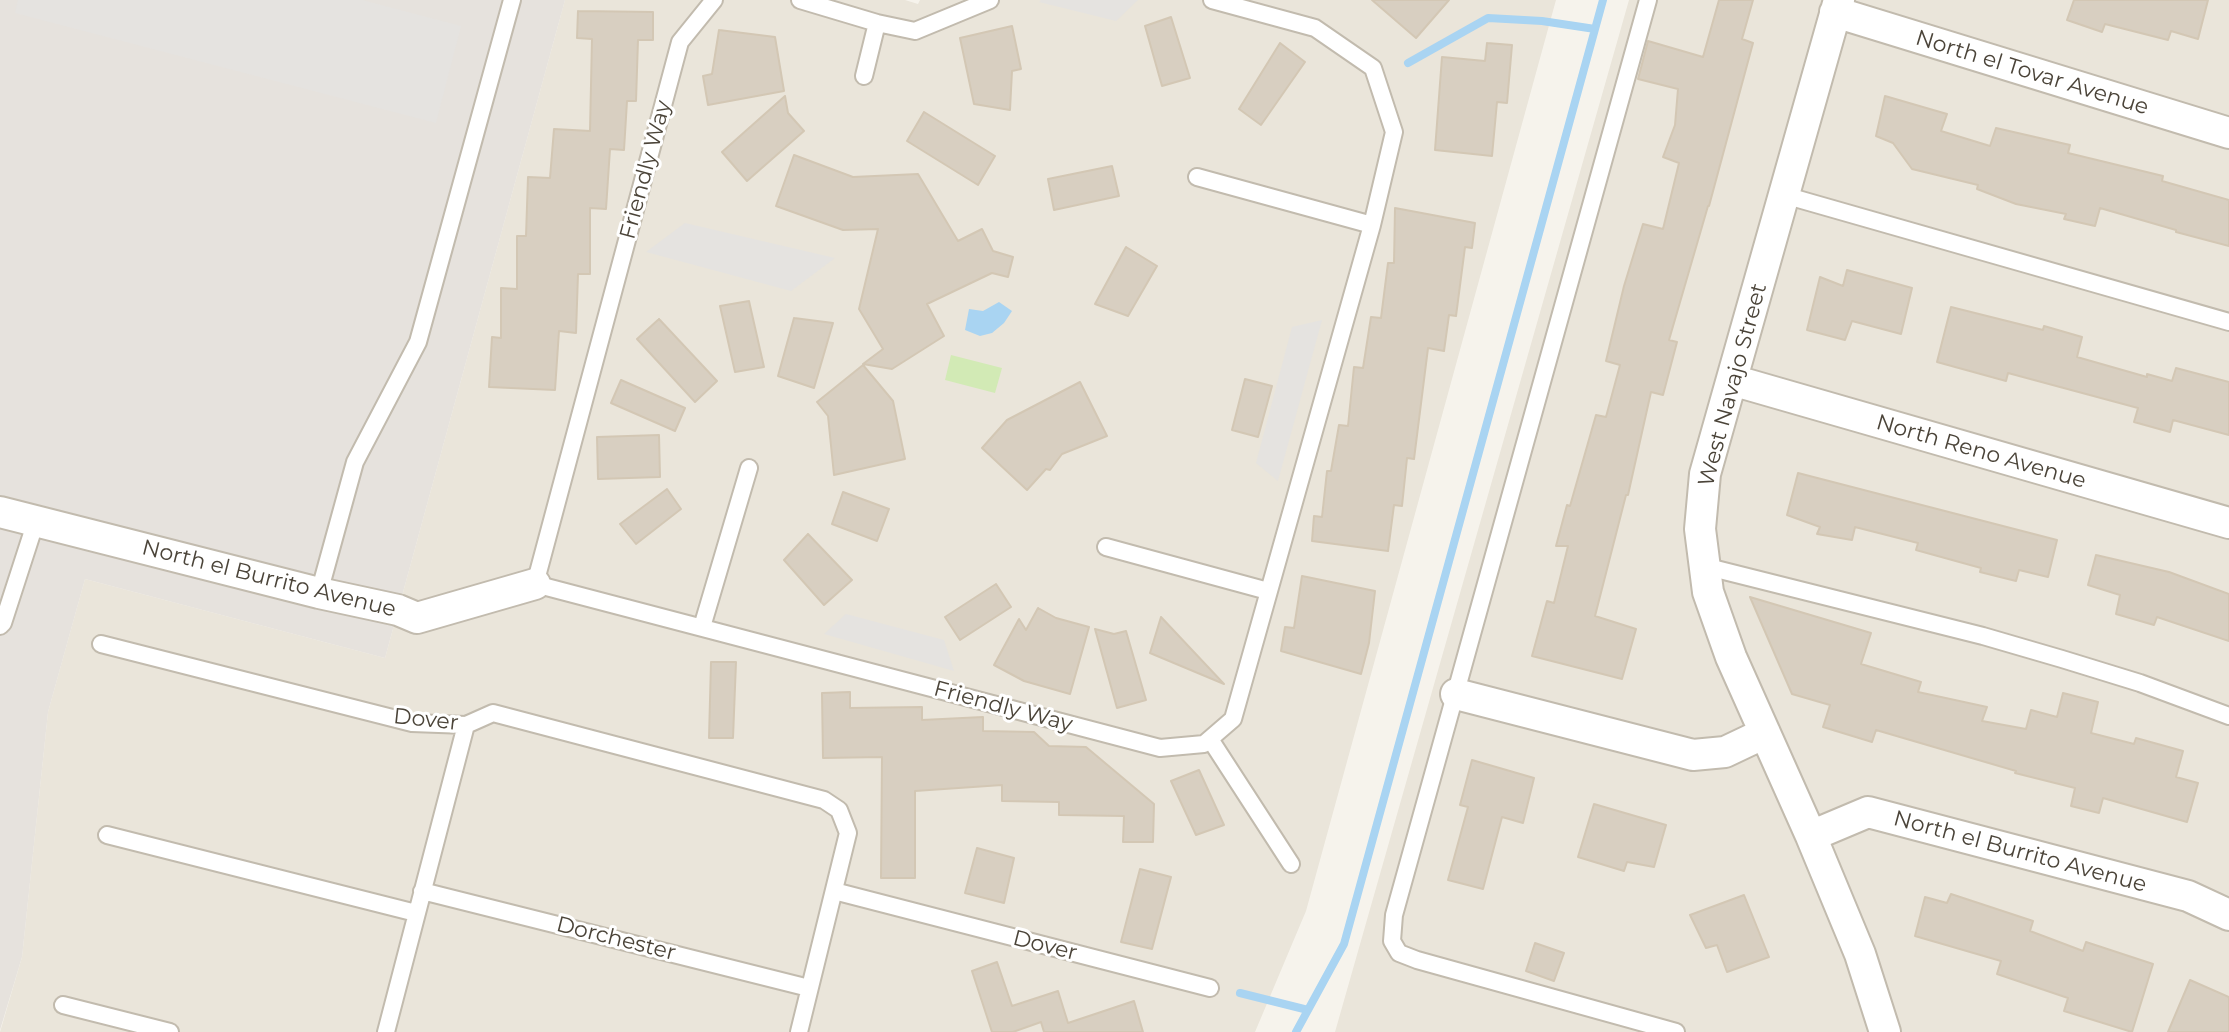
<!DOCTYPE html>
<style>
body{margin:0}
canvas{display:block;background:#f6f3ec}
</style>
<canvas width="2229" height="1032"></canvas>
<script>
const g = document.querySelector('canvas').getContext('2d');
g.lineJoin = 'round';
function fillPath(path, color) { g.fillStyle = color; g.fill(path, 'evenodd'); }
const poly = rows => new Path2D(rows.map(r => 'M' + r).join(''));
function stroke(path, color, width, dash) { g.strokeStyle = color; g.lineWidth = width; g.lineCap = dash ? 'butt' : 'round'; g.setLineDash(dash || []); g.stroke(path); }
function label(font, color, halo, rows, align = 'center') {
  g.font = font + ' Montserrat,sans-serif'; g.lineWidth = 6; g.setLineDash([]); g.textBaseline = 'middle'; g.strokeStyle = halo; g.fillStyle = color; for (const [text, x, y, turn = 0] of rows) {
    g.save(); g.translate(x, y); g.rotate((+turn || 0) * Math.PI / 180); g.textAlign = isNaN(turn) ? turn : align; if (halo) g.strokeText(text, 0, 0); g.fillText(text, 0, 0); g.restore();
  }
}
fillPath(poly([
 [565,0,905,0,918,4,920,0,1556,0,1306,911,1255,1032,0,1032,22,957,48,712,85,579,385,658],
 [1629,0,2229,0,2229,1032,1335,1032]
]), '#eae5da');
fillPath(poly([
 [0,0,565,0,385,658,85,579,48,712,22,957,0,1030]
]), '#e6e2dd');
fillPath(poly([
 [951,355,1002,368,995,393,945,380]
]), '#d2eab5');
fillPath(poly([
 [18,0,362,0,461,26,436,123,15,13],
 [1041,0,1138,0,1116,21,1039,2],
 [685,223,835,258,791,291,646,252],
 [1322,320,1278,481,1256,463,1292,327],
 [846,614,944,640,954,671,824,634]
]), '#e5e3e0');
fillPath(poly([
 [999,302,1012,311,1004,323,992,333,980,336,965,330,969,309,983,311]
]), '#a9d4f2');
stroke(poly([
 [1408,63,1488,18,1542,21,1595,29],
 [1240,993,1308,1010],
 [1296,1032,1344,944,1603,0]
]), '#a9d4f2', 8);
const building = poly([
 [1372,0,1449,0,1416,38,1372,0],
 [1719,0,1753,0,1742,39,1753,43,1709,206,1708,206,1669,340,1677,342,1663,395,1651,392,1628,495,1626,495,1595,616,1636,629,1622,679,1532,656,1547,601,1554,603,1568,546,1556,546,1567,505,1570,506,1596,415,1606,417,1620,365,1606,361,1624,286,1643,224,1663,229,1679,163,1663,157,1675,125,1678,89,1638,79,1648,41,1703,57,1719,0],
 [2074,0,2208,0,2198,39,2171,31,2168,40,2105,24,2102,32,2067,20,2074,0],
 [578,11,653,12,653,40,638,40,636,101,627,101,624,150,610,149,606,209,590,208,590,274,578,274,576,333,559,331,555,390,489,387,492,337,501,338,501,288,517,289,517,236,526,236,528,177,550,178,554,129,590,131,592,39,577,38,578,11],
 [1171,17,1190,78,1162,86,1145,26,1171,17],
 [1012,26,1021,69,1012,71,1010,110,974,104,960,38,1012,26],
 [719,30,775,37,784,91,708,105,703,76,712,74,719,30],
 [1280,43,1305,62,1261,125,1239,109,1280,43],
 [1487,43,1512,45,1507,103,1497,102,1492,156,1435,150,1442,57,1485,61,1487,43],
 [785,96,788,113,804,131,747,181,722,152,785,96],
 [1885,96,1947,114,1941,131,1990,146,1996,128,2070,145,2068,153,2163,176,2162,181,2229,200,2229,246,2176,232,2176,230,2100,208,2095,226,2064,219,2066,214,2016,204,1977,189,1978,185,1912,169,1893,143,1876,136,1885,96],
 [924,112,995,156,978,185,907,141,924,112],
 [794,155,853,177,918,174,958,241,982,229,993,251,1013,257,1008,277,992,273,927,304,944,336,892,369,863,364,883,349,859,309,878,229,843,230,776,206,794,155],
 [1112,166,1119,196,1054,210,1048,179,1112,166],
 [1395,208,1475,223,1472,248,1465,247,1456,316,1449,315,1444,351,1428,348,1414,459,1407,458,1402,506,1394,505,1388,551,1312,541,1314,516,1322,517,1327,471,1331,471,1339,425,1348,426,1354,367,1363,368,1371,317,1381,318,1388,263,1394,263,1395,208],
 [1126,247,1157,266,1128,316,1095,304,1126,247],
 [1847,270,1912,288,1901,334,1852,321,1845,340,1807,330,1820,277,1843,286,1847,270],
 [749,301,764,367,735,372,720,306,749,301],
 [1951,307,2043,330,2044,326,2082,337,2077,357,2147,377,2147,374,2172,381,2176,368,2229,382,2229,435,2173,420,2170,432,2134,422,2138,408,2008,373,2006,381,1937,362,1951,307],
 [794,318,833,323,814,388,778,376,794,318],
 [659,319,717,381,695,402,637,339,659,319],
 [863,365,893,401,905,459,834,475,828,416,817,402,863,365],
 [1245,379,1272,386,1258,437,1232,430,1245,379],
 [621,380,685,408,675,431,611,403,621,380],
 [1080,382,1107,436,1062,454,1050,470,1046,469,1027,490,982,448,1007,420,1080,382],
 [659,435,660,477,598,479,597,437,659,435],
 [1798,473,2057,540,2048,577,2019,570,2016,581,1980,572,1981,568,1916,550,1918,543,1855,527,1852,540,1817,534,1820,527,1787,515,1798,473],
 [667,489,681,509,636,544,620,524,667,489],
 [843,492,889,509,877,541,832,524,843,492],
 [808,534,852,580,824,605,784,560,808,534],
 [2096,555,2169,572,2229,594,2229,641,2157,617,2154,625,2116,614,2120,595,2088,585,2096,555],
 [1302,576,1375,591,1369,643,1361,674,1281,651,1285,627,1294,628,1302,576],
 [996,584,1011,607,960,640,945,617,996,584],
 [1750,597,1871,633,1861,664,1921,682,1918,692,1987,707,1982,721,2026,729,2031,710,2057,717,2063,693,2098,702,2091,733,2134,744,2136,738,2183,751,2176,777,2198,783,2187,822,2103,798,2099,813,2071,806,2075,788,2015,773,2016,771,1876,730,1872,742,1823,727,1830,705,1792,694,1750,597],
 [1038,608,1056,618,1089,627,1070,694,1024,681,994,665,1019,619,1026,630,1038,608],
 [1161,617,1224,684,1150,653,1161,617],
 [1095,629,1114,634,1126,631,1146,700,1117,708,1095,629],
 [711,662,736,662,733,738,709,738,711,662],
 [850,692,850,708,922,707,922,720,983,717,983,731,1034,732,1049,746,1086,747,1154,804,1153,842,1123,842,1124,816,1059,815,1059,802,1002,801,1002,785,915,791,915,878,881,878,882,757,823,758,822,693,850,692],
 [1472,760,1534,778,1523,823,1502,817,1483,889,1448,880,1468,807,1460,805,1472,760],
 [1199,770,1224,825,1196,835,1171,781,1199,770],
 [1594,804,1666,825,1654,867,1627,862,1624,871,1578,857,1594,804],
 [977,848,1014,858,1004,903,965,893,977,848],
 [1140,869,1171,877,1152,949,1121,942,1140,869],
 [1951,894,2033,921,2030,931,2083,951,2086,942,2153,964,2132,1032,2064,1011,2068,998,1997,974,2001,961,1915,936,1925,897,1947,903,1951,894],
 [1744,895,1769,957,1727,972,1717,945,1706,948,1690,915,1744,895],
 [1535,943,1564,953,1554,981,1526,971,1535,943],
 [997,962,1012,1006,1058,991,1068,1023,1134,1001,1143,1032,1044,1032,1041,1022,1013,1032,992,1032,972,971,997,962],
 [2190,980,2229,997,2229,1032,2168,1032,2190,980]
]);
fillPath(building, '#d8cfc1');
stroke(building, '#d3c7b4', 2);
const lane = poly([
 [714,0,680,42,535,584,1160,748,1204,744,1233,719,1372,225,1394,132,1373,68,1315,28,1212,0],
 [800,0,877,23,915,31,990,0],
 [1648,0,1394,915,1392,941,1399,953,1417,960,1676,1032],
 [864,76,877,23],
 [1197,177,1372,225],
 [1784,195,2229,322],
 [1106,547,1268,591],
 [1704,566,1983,636,2062,659,2140,683,2229,716],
 [319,593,355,462,418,342,512,0],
 [0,626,3,623,36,521],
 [702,627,749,468],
 [101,644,412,723,466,725,493,713,824,800,839,810,848,833,799,1032],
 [1210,739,1291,864],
 [107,835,416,913],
 [422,891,809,988],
 [834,891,1210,988],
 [63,1005,170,1032],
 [386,1032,466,725]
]);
const street = poly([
 [1839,0,1705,474,1700,529,1708,592,1731,657,1811,836,1860,954,1885,1032],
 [1835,12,2229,133],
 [1732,380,2229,523],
 [0,512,319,593,398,610,417,618,535,584],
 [1456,694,1693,755,1725,752,1765,733],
 [1811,836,1868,812,2188,896,2229,915]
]);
stroke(lane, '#c2bbae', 20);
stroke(street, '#c2bbae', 34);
stroke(lane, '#fff', 16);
stroke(street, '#fff', 30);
label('22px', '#4b4439', '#fff', [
 ["North el Tovar Avenue",2032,73,17],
 ["Friendly Way",646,170,-75],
 ["West Navajo Street",1733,385,-75],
 ["North Reno Avenue",1981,452,16],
 ["North el Burrito Avenue",269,579,14],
 ["Friendly Way",1003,707,15],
 ["Dover",426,720,6],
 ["North el Burrito Avenue",2020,852,15],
 ["Dorchester",616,939,14],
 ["Dover",1045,946,14]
]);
</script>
